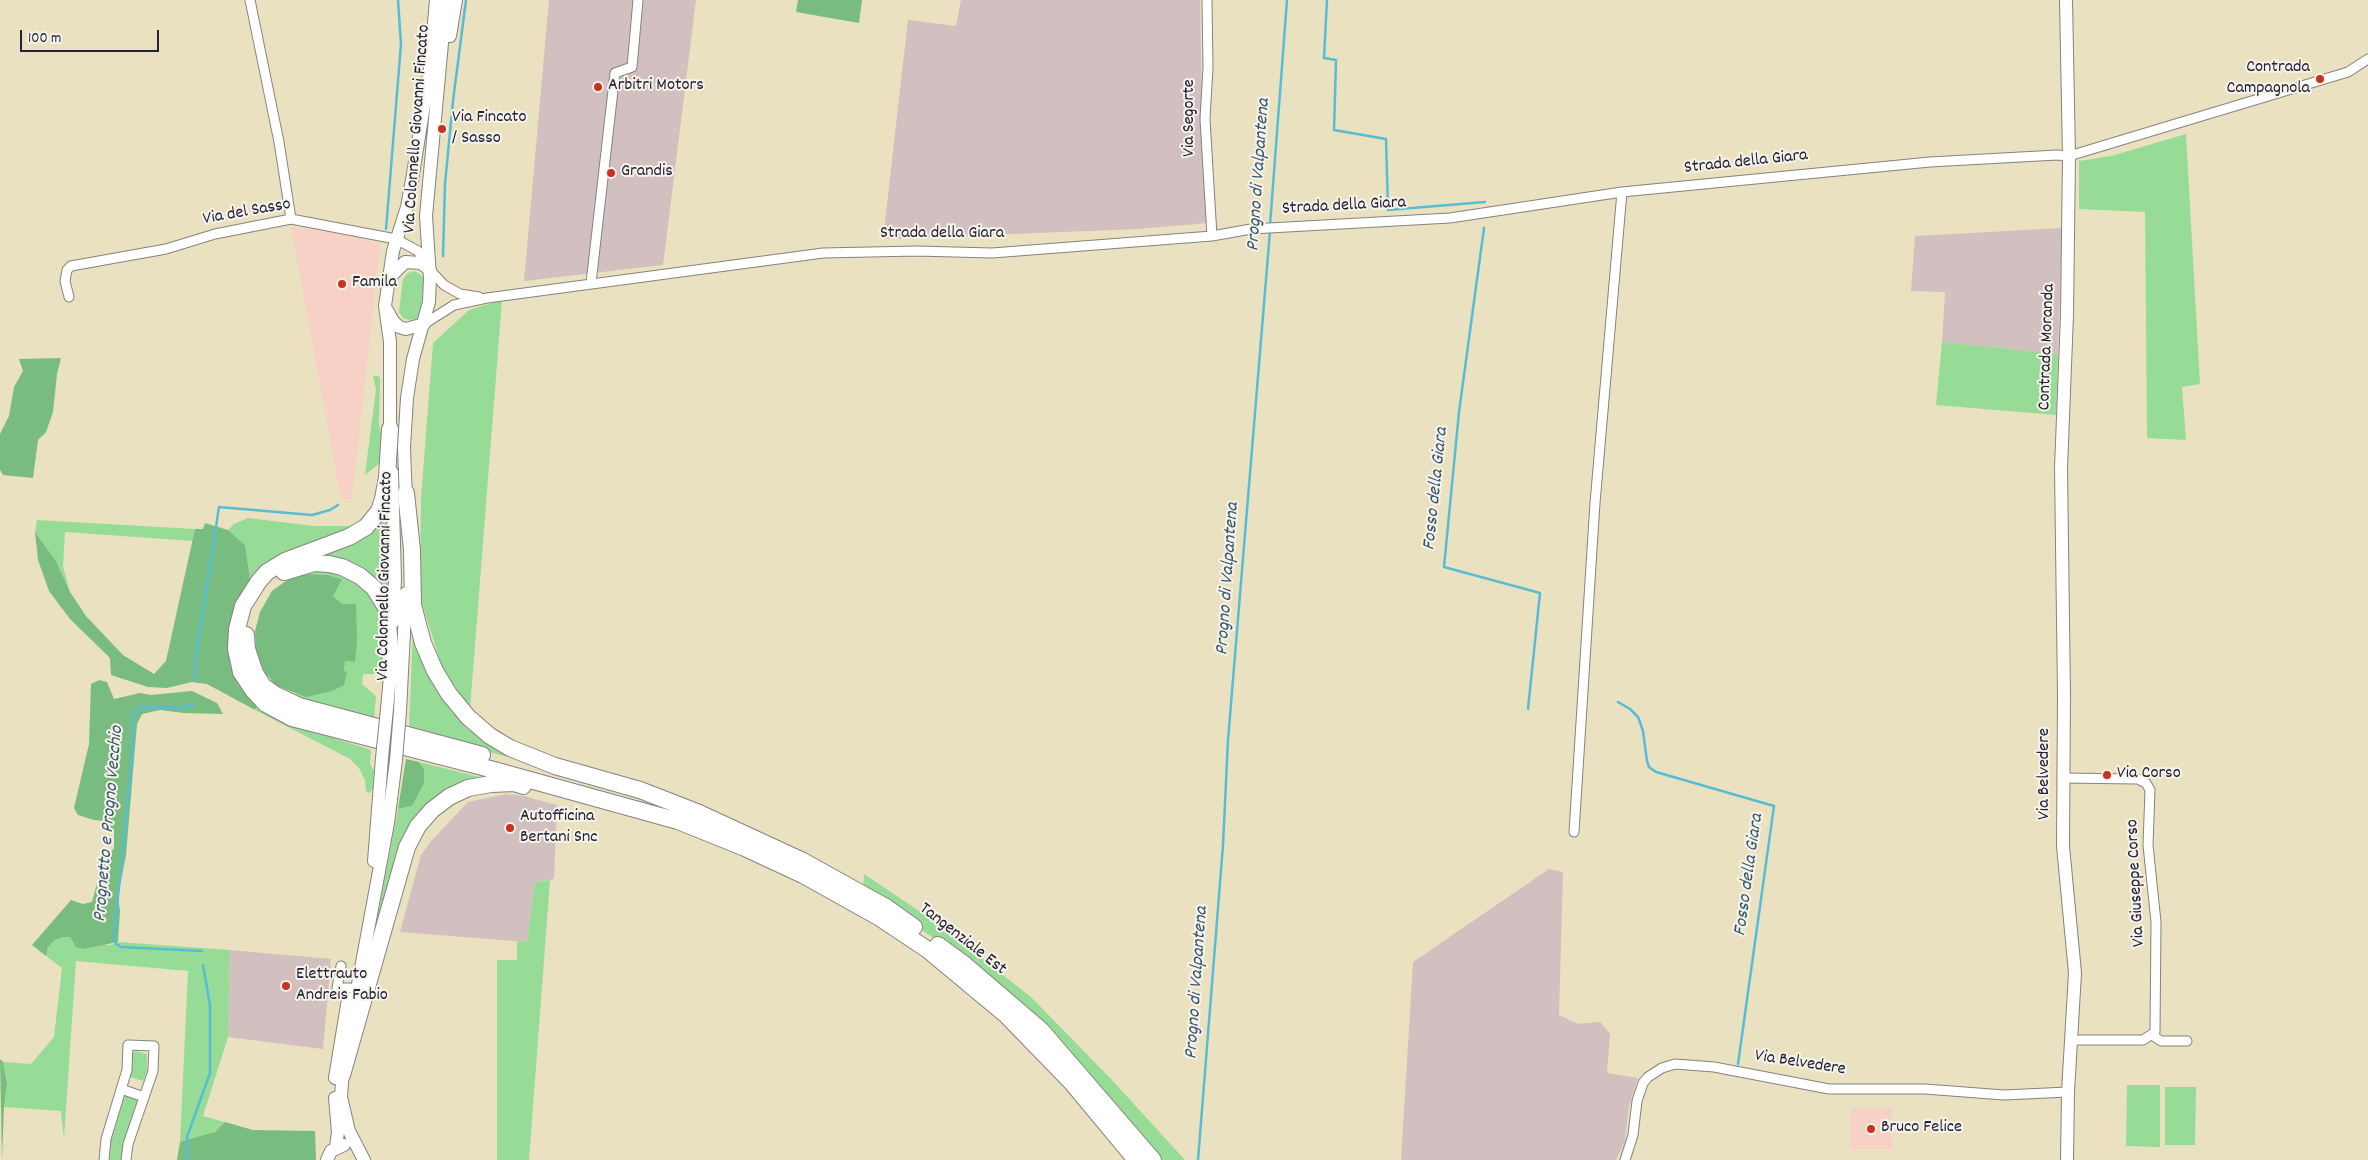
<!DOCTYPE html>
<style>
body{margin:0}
#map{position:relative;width:2368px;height:1160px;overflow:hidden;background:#eae1c0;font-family:Dekko,sans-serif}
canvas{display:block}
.scale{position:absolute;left:20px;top:30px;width:139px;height:22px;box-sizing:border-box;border:2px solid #22223b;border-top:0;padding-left:6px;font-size:15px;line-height:18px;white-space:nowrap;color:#22223b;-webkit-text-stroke:4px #f7f3e8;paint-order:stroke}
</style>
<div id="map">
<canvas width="2368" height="1160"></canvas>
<div class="scale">100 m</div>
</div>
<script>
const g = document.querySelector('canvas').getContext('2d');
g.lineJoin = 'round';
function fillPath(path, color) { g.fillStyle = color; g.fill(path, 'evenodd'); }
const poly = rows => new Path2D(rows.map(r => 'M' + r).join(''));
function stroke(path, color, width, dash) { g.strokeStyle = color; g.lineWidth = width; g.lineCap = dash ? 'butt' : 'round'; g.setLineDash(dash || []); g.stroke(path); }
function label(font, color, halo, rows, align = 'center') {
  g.font = font + ' Dekko,sans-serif'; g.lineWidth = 4; g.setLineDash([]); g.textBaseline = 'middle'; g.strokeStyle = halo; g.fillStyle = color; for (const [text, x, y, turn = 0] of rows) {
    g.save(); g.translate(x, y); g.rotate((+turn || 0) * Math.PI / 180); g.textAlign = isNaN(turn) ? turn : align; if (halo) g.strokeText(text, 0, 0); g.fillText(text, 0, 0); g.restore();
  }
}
fillPath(poly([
 [291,227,342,233,380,244,352,499,341,499],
 [1851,1108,1892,1108,1892,1149,1851,1149]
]), '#f7d1c6');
fillPath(poly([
 [549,0,696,0,663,265,524,281],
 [961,0,1200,0,1203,165,1207,223,1139,229,883,239,908,20,956,26],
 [2062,228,2058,354,1942,342,1945,292,1911,291,1915,236],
 [506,794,524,796,557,805,554,879,535,882,527,942,400,932,421,855,432,840,468,802],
 [1549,869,1563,872,1559,1015,1578,1024,1600,1022,1610,1034,1607,1073,1638,1078,1629,1106,1625,1141,1616,1160,1401,1160,1413,962],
 [230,950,331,959,323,1049,228,1037]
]), '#d2bfbf');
fillPath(poly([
 [2186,134,2200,384,2182,387,2186,440,2147,438,2145,212,2079,209,2079,161,2111,156],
 [415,271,422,276,424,283,420,312,416,319,409,320,403,318,399,312,403,279,408,273],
 [502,300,470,709,442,667,420,597,421,498,433,343,469,310],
 [1942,342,2058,354,2056,415,1936,405],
 [373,376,378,376,380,378,379,425,383,440,381,462,365,475,376,389],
 [388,505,392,601,318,556],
 [248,518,314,526,355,526,284,553,266,563,250,579,245,545,228,530,234,524],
 [37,520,195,529,193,541,65,532,63,566,70,592,56,561,35,532],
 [328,571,347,577,364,588,378,603,386,638,384,669,379,674,363,674,362,684,376,696,374,721,295,698,277,686,296,694,347,672,344,672,345,661,355,662,356,604,342,604,333,596,327,575,308,574,290,578,308,572],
 [413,627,432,679,525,762,409,729],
 [258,704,287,723,371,750,370,764,374,771,373,789,369,793,366,791,365,780,359,768,350,759,255,710],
 [419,762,496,781,430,809,368,968,398,809,412,806,424,769],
 [864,874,940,925,1032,998,1112,1080,1185,1160,1156,1160,954,952,863,890],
 [550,880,529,1160,497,1160,497,960,517,960,517,941,527,942,535,882],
 [64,937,70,937,75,942,110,945,118,942,230,950,228,1037,203,1116,225,1122,221,1128,204,1137,180,1142,188,971,76,961,64,1138,61,1111,4,1107,7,1084,3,1062,31,1064,54,1037,62,968,46,956,48,947,55,940],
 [136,1051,147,1054,147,1071,143,1081,130,1077,133,1053],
 [2127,1085,2160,1085,2160,1147,2126,1146],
 [2165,1087,2196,1087,2195,1145,2165,1145],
 [126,1093,138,1098,124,1141,123,1160,110,1160,111,1140]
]), '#96dc96');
fillPath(poly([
 [798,0,862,0,859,23,796,12],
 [61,358,57,374,53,412,46,432,38,440,33,478,3,475,0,470,0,434,9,416,14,387,23,371,19,359],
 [205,523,228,530,245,545,250,579,236,602,230,624,229,647,258,704,255,710,207,684,192,682,167,688,148,687,111,675,110,658,70,619,49,591,38,560,35,532,56,561,70,592,86,616,123,655,154,674,166,661,195,529,203,529],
 [308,574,327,575,342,579,333,596,342,604,356,604,357,641,355,662,345,661,344,671,347,672,344,685,332,691,306,697,277,686,265,673,256,652,255,631,260,612,272,591,290,578],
 [99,680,107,682,114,699,140,693,151,695,192,691,217,703,223,714,184,713,160,710,142,714,137,724,126,855,118,897,120,911,118,942,83,949,76,947,70,937,64,937,55,940,48,947,46,956,32,945,71,900,83,904,92,902,99,876,106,859,114,848,114,833,107,821,94,820,78,815,74,808,89,744,91,684],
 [406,759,419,762,424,769,424,783,412,806,398,809],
 [0,1059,3,1062,7,1084,4,1107,2,1160],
 [225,1122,253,1130,315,1131,316,1160,177,1160,180,1142,215,1132]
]), '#78bc7f');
stroke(poly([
 [1327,0,1324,58,1336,60,1334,130,1386,139,1388,210,1485,202],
 [1270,225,1287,0],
 [1484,228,1459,412,1444,567,1540,593,1528,709],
 [386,229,401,44,398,0],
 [443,256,445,184,453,101,466,0],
 [195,681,196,657,219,507,312,515,330,510,338,505],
 [1618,702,1630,709,1638,717,1643,731,1647,761,1649,767,1656,772,1774,806,1738,1064],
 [194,704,182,708,140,707,133,715,132,755,114,937,116,944,121,947,202,951],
 [187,1160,187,1137,210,1073,210,1005,203,965],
 [1198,1160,1223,845,1228,740,1270,231]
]), '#57bdd5', 2.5);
const street = poly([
 [250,0,279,142,291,219],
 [1207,0,1208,68,1205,119,1212,236],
 [591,283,615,73,632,67,638,0],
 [69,297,65,281,67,270,71,266,166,249,215,234,291,219,396,239,418,251,430,270,444,285,460,294,479,297],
 [424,324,454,305,487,298,823,253,917,251,992,253,1212,236,1251,229,1450,218,1622,192,1930,162,2057,155,2069,156,2348,72,2368,59],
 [2063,778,2138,779,2146,783,2150,790,2148,845,2156,922,2155,1032,2143,1040,2071,1040],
 [1574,832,1595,503,1622,192],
 [341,966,337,988,350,988],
 [2152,1035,2161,1041,2187,1041],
 [121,1089,144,1097],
 [104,1160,106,1139,127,1070,128,1045,154,1046,153,1071,128,1144,126,1160],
 [1625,1160,1633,1135,1637,1101,1643,1083,1648,1077,1662,1068,1675,1064,1714,1067,1829,1089,1925,1089,2004,1095,2068,1092]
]);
const secondary = poly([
 [2066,0,2069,156,2067,315,2061,468,2064,695,2063,846,2075,973,2068,1092,2067,1160],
 [450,36,456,0],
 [389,278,405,262,421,263,430,270],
 [387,310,393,321,399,327,406,329,424,324],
 [390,437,390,342,385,306,393,251,407,207,413,174,430,68,436,0],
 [392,472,395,579,393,622],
 [406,501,404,447,407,398,413,359,429,302,430,278,426,216,446,0],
 [387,709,392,654],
 [400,711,406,593],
 [374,861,382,758],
 [353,1011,388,823,396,760],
 [343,1068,341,1097,349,1131,364,1160],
 [335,1078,348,999],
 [335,1098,338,1132,336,1147],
 [327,1160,331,1151,344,1145]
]);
const highway = poly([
 [390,429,387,477,383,499,379,511,366,527,349,537,285,561,267,572,259,581,243,606,237,629,236,649,241,672,253,690,266,704,292,718,494,770,678,821,745,848,803,875,880,918,928,950,1005,1014,1072,1083,1136,1160],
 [406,493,412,550,413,605,423,643,435,671,449,694,468,717,490,736,510,748,555,766,640,790,699,813,803,861,886,907,914,927],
 [284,572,314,563,329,564,342,567,360,576,374,588,387,609,391,663],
 [246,635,247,649,255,673,263,686,276,695,299,706,482,755],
 [938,945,964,964,1041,1030,1153,1160],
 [342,1075,407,847,418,826,432,810,449,797,468,788,491,784,514,783,523,786]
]);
stroke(street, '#86827e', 11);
stroke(secondary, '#86827e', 14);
stroke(highway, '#86827e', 18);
stroke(street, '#fff', 9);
stroke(secondary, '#fff', 12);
stroke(highway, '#fff', 16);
const secondaryBridge = poly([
 [382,758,387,709],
 [396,760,400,711]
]);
stroke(secondaryBridge, '#86827e', 14, []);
stroke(secondaryBridge, '#fff', 12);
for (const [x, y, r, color] of [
 [2320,79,5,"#c8321e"],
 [598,87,5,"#c8321e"],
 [442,129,5,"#c8321e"],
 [611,173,5,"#c8321e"],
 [342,284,5,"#c8321e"],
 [2107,775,5,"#c8321e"],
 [510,828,5,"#c8321e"],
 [286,986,5,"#c8321e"],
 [1871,1129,5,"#c8321e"]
]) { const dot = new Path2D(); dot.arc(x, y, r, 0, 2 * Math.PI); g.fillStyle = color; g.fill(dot); stroke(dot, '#f7f3e8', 2); }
label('18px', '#22223b', '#f7f3e8', [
 ["Contrada",2310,69,"right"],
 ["Campagnola",2310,90,"right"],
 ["Arbitri Motors",608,87],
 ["Via Fincato",452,119],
 ["/ Sasso",452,140],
 ["Grandis",621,173],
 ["Famila",352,284],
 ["Via Corso",2117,775],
 ["Autofficina",520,818],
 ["Bertani Snc",520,839],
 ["Elettrauto",296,976],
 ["Andreis Fabio",296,997],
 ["Bruco Felice",1881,1129]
], 'left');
label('18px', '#22223b', '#f7f3e8', [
 ["Via Segorte",1191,118,-90],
 ["Via Colonnello Giovanni Fincato",418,129,-86],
 ["Strada della Giara",1746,163,-6],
 ["Strada della Giara",1344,207,-3],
 ["Via del Sasso",247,213,-10],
 ["Strada della Giara",942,235],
 ["Contrada Moranda",2048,347,-88],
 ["Via Colonnello Giovanni Fincato",386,576,-89],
 ["Via Belvedere",2046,774,-90],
 ["Via Giuseppe Corso",2137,883,-93],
 ["Tangenziale Est",962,940,38],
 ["Via Belvedere",1800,1064,9]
]);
label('italic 19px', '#355871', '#f7f3e8', [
 ["Progno di Valpantena",1260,175,-86],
 ["Fosso della Giara",1437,489,-84],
 ["Progno di Valpantena",1229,579,-86],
 ["Prognetto e Progno Vecchio",110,824,-85],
 ["Fosso della Giara",1750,875,-82],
 ["Progno di Valpantena",1198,983,-86]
]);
</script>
